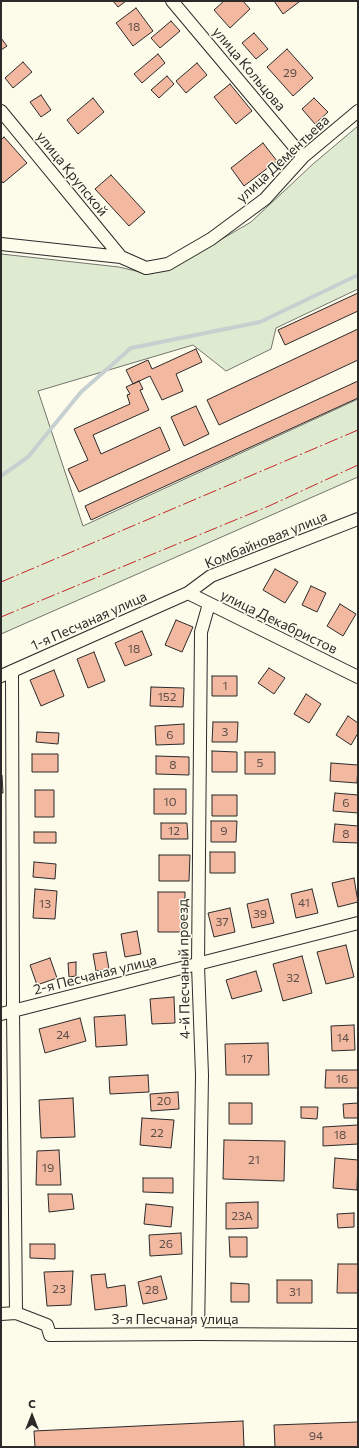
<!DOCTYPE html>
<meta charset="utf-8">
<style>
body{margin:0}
#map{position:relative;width:359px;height:1448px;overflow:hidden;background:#fdfbea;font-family:Commissioner,sans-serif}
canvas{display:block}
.frame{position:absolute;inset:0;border:2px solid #2b2b2b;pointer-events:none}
.north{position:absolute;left:12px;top:1396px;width:40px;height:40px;-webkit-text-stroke:3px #fdfbea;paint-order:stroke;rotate:0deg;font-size:11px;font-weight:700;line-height:16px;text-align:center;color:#2b2b2b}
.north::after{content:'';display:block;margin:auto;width:14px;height:18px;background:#2b2b2b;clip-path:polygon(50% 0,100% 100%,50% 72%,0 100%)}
</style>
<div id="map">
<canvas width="359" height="1448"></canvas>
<div class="frame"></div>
<div class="north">С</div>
</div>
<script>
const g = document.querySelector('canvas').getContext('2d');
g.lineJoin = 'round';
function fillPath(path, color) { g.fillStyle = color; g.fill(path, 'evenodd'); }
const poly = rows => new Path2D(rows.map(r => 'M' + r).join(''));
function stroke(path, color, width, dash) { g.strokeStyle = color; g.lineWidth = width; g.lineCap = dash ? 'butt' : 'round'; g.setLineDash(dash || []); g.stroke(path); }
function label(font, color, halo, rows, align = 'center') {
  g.font = font + ' Commissioner,sans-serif'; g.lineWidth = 3; g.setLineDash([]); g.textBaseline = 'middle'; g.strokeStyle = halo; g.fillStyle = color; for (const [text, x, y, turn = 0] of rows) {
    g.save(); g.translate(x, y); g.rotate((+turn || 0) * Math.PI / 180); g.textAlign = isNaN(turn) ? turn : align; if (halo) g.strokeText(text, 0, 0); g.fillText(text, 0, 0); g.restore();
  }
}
const green = poly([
 [358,126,358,289,276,328,271,349,226,371,193,345,38,391,83,526,358,399,358,477,1,634,1,254,119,267,140,272,186,260,251,222,313,164,358,126]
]);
fillPath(green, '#deebd1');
stroke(green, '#74746e', 1);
stroke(poly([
 [1,476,28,457,81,392,131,348,260,322,358,275]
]), '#c7d0d0', 4);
const building = poly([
 [113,1,126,1,118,7,113,1],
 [224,1,243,1,250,9,230,28,214,10,224,1],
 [274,1,298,1,299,2,283,14,274,1],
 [136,8,153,31,133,46,116,23,136,8],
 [171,21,180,31,160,48,151,38,171,21],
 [254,33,268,49,256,59,242,43,254,33],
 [1,38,7,46,1,50,1,38],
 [287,49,313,78,293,96,267,67,287,49],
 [158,54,165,63,142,83,134,74,158,54],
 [23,62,32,72,13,88,5,78,23,62],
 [197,63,207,75,186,93,176,81,197,63],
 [167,76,174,84,159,98,151,90,167,76],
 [230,84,252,111,236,124,214,97,230,84],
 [41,95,51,110,41,117,30,102,41,95],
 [93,98,104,112,78,134,67,120,93,98],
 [314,98,328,112,315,124,302,109,314,98],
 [4,137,27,163,3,183,1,180,1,140,4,137],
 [263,143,277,161,244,186,231,168,263,143],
 [111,175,145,212,129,226,95,189,111,175],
 [358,293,358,311,285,345,278,330,358,293],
 [358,329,358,360,219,425,207,400,358,329],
 [196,349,202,362,176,374,183,391,162,400,150,376,133,384,126,370,148,360,152,369,196,349],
 [139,381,143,389,140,390,149,410,93,435,101,454,160,427,170,450,79,492,68,469,88,460,74,429,130,404,127,395,130,394,126,387,139,381],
 [358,381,358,398,91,520,85,506,358,381],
 [196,406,209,434,184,446,171,417,196,406],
 [275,569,298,582,285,603,263,590,275,569],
 [311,586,326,593,317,612,302,605,311,586],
 [340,604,356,614,343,636,327,626,340,604],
 [176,620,193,627,182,652,165,645,176,620],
 [142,631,152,655,125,666,115,643,142,631],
 [94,652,105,681,88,688,77,659,94,652],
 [269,668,285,678,274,694,258,683,269,668],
 [54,670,64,696,41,706,30,680,54,670],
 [212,676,237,676,237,696,212,696,212,676],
 [151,687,184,688,183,707,150,706,151,687],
 [306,694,321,704,309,723,294,714,306,694],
 [348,716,358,723,358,733,351,745,336,735,348,716],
 [213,722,238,722,237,742,212,742,213,722],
 [184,724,184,744,156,745,155,726,184,724],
 [37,732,59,733,58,744,36,742,37,732],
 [212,751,237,752,237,772,212,772,212,751],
 [245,752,275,752,275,774,245,774,245,752],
 [32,754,58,754,58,772,32,772,32,754],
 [156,756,189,757,189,775,156,774,156,756],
 [331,763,358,765,357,783,330,781,331,763],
 [1,775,2,775,3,793,1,793,1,775],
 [154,789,186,789,186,814,154,814,154,789],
 [35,790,54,790,54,817,35,817,35,790],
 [335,793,358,795,358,813,333,811,335,793],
 [212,795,237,795,237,816,212,816,212,795],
 [211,821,237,821,236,842,211,842,211,821],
 [161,823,187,823,188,839,161,839,161,823],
 [335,824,358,826,358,843,333,842,335,824],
 [34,832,56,832,56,843,34,843,34,832],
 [210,852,235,852,235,873,210,873,210,852],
 [159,855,190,855,189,881,159,881,159,855],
 [34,862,56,864,55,879,33,877,34,862],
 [354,878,358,902,338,907,332,883,354,878],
 [35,889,57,891,55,919,33,918,35,889],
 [312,889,318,913,296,918,291,894,312,889],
 [158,892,185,892,185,932,158,932,158,892],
 [268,899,274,923,252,928,247,904,268,899],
 [230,908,235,932,214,937,208,913,230,908],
 [137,931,141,954,125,957,121,934,137,931],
 [346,945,354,977,326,984,317,952,346,945],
 [106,952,109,969,96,971,93,954,106,952],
 [302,956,312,993,283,1001,273,964,302,956],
 [50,958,57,978,37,985,30,965,50,958],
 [76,962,76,976,69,977,68,963,76,962],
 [256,971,262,991,232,999,226,980,256,971],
 [174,997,175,1023,152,1024,150,999,174,997],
 [125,1015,127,1045,96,1047,94,1017,125,1015],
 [80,1018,86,1041,45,1053,39,1029,80,1018],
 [354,1025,355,1050,332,1051,331,1026,354,1025],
 [268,1043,269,1075,226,1075,225,1044,268,1043],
 [326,1070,358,1070,358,1088,325,1088,326,1070],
 [148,1075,149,1092,110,1094,109,1077,148,1075],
 [178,1092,179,1109,151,1111,150,1094,178,1092],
 [73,1098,75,1137,41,1138,39,1100,73,1098],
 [229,1103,252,1103,252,1124,229,1124,229,1103],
 [358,1103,358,1118,344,1118,343,1104,358,1103],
 [301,1107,318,1107,317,1119,301,1118,301,1107],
 [142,1118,174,1120,171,1148,140,1145,142,1118],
 [358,1125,358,1144,323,1146,323,1127,358,1125],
 [224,1140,285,1141,284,1181,223,1179,224,1140],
 [59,1150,61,1185,36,1185,37,1151,59,1150],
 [335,1158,358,1160,357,1190,333,1188,335,1158],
 [143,1178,173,1178,173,1193,143,1192,143,1178],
 [48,1194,72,1194,74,1209,49,1212,48,1194],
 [258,1202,258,1228,226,1229,226,1203,258,1202],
 [146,1204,173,1207,171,1227,144,1224,146,1204],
 [354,1213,354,1227,338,1228,337,1214,354,1213],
 [181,1233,182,1254,150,1256,149,1235,181,1233],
 [229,1237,247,1237,247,1257,230,1257,229,1237],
 [30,1244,55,1244,55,1259,30,1258,30,1244],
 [338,1264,358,1264,358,1293,337,1293,338,1264],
 [73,1271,71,1305,47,1306,44,1272,73,1271],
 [105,1274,107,1288,125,1285,127,1306,95,1310,91,1275,105,1274],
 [161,1276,167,1299,143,1304,138,1282,161,1276],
 [277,1280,312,1280,312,1303,277,1303,277,1280],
 [231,1283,249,1284,249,1302,231,1302,231,1283],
 [243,1421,244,1447,35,1447,34,1431,243,1421],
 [358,1422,358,1447,275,1447,274,1425,358,1422]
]);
fillPath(building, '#f2b8a0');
stroke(building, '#2b2b2b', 1);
const street = poly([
 [172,1,303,157],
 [1,111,121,257],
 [1,244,121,257,146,268,168,264,211,239,265,199,303,157,358,111],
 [188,593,358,677],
 [12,671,13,1011,16,1313],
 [1,676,188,593,211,576,358,519],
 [1,1014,358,923],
 [1,1314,16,1313,47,1325,50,1335,198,1334,358,1335],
 [198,1334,202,1075,198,965,201,632,209,604]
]);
stroke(street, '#2b2b2b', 14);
stroke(street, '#fdfbea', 12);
stroke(poly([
 [1,582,358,430],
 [1,617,269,506,358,465]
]), '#c62828', 1, [14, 3, 2, 3]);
label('12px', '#5d4e48', null, [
 ["18",134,27],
 ["29",290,73],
 ["18",134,649],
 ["1",225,686],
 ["152",167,697],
 ["3",225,732],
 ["6",170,735],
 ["5",260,763],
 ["8",173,765],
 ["10",170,802],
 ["6",346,803],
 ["12",174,831],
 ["9",224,831],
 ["8",346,834],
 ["41",304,903],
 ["13",45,904],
 ["39",260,914],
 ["37",222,922],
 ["32",293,978],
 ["24",63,1035],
 ["14",343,1038],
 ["17",247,1059],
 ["16",342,1079],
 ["20",164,1101],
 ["22",157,1133],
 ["18",340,1135],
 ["21",254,1160],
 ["19",48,1168],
 ["23А",242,1216],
 ["26",166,1244],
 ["23",59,1289],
 ["28",152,1290],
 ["31",295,1292],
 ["94",316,1436]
]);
label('14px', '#2b2b2b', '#fdfbea', [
 ["улица Кольцова",249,69,50],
 ["улица Дементьева",283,159,-43],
 ["улица Крупской",72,174,51],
 ["Комбайновая улица",266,540,-22],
 ["1-я Песчаная улица",89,621,-24],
 ["улица Декабристов",279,622,26],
 ["4-й Песчаный проезд",184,969,-91],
 ["2-я Песчаная улица",95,975,-14],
 ["3-я Песчаная улица",175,1319]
]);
</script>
